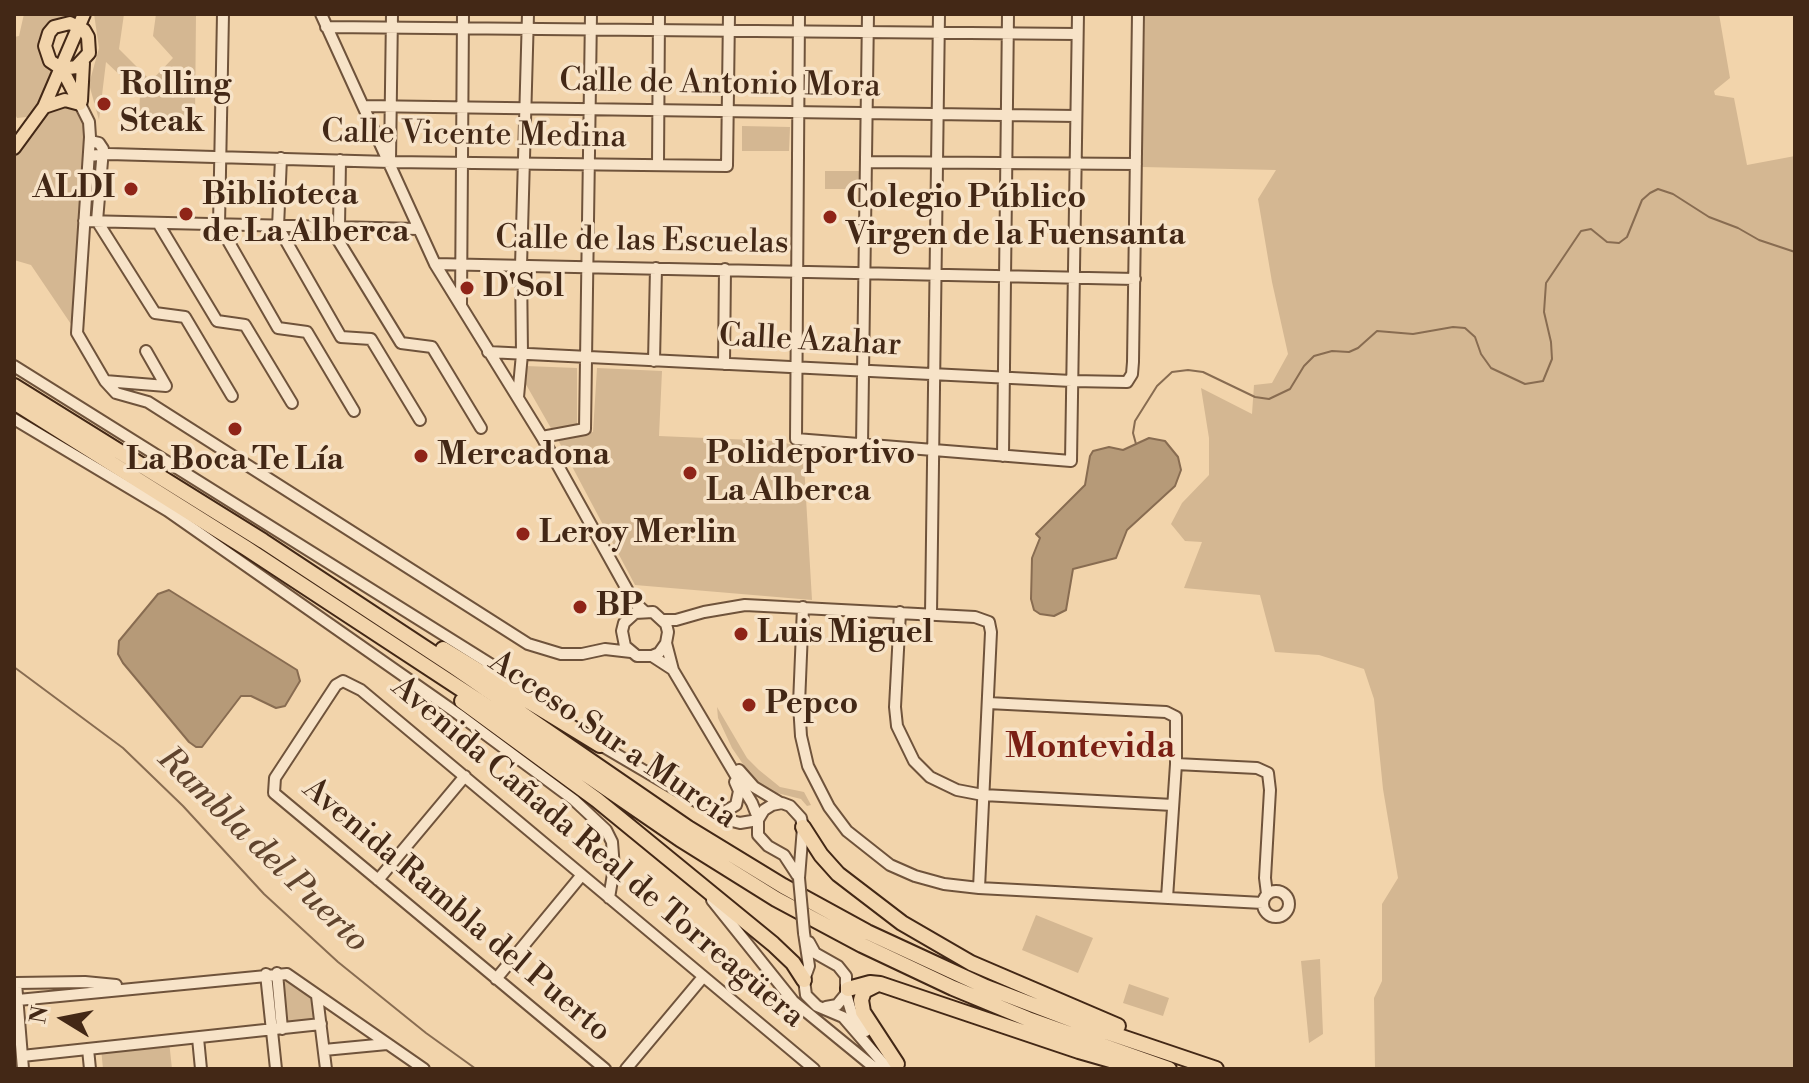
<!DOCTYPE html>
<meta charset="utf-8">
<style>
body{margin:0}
#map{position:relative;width:1809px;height:1083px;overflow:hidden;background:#f2d4ab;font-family:"Libre Bodoni",serif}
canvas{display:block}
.frame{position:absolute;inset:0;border:16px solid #432816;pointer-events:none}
.north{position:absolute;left:24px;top:979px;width:80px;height:80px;-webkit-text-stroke:6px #f7e3c8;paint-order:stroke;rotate:280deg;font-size:22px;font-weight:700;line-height:32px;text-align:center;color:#432816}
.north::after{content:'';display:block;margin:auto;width:28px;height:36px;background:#432816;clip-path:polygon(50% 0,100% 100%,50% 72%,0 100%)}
</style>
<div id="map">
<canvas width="1809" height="1083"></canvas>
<div class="frame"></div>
<div class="north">N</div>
</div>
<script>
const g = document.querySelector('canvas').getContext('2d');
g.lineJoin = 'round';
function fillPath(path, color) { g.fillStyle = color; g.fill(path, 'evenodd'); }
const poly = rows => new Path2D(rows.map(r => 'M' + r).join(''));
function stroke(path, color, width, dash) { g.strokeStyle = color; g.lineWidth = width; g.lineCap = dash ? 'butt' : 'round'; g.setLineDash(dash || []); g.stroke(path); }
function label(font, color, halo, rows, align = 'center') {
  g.font = font + ' "Libre Bodoni",serif'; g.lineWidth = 7; g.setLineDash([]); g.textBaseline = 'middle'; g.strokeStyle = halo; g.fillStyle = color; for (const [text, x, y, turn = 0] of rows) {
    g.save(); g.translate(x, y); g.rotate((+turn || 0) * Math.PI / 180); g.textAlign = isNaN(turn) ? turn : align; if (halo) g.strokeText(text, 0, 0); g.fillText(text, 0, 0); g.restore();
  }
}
fillPath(poly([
 [24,14,74,14,49,33,53,88,45,106,80,104,89,122,77,333,31,265,14,260,14,148,36,116,17,118,14,112,14,37,19,36],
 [94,14,124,14,119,49,151,81,173,58,153,36,156,14,196,14,195,118,139,118,140,94,106,62,99,120,89,84,99,48],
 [1145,14,1719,14,1730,78,1714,91,1715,95,1734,98,1747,165,1795,156,1795,1069,1375,1069,1374,998,1382,981,1382,904,1398,878,1383,789,1374,699,1364,669,1319,655,1275,652,1260,595,1184,588,1202,542,1185,541,1171,524,1182,503,1209,475,1209,438,1201,388,1252,414,1254,385,1272,383,1288,354,1272,282,1258,199,1276,170,1142,167],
 [742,126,790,127,789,151,742,151],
 [825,171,861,171,861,189,825,189],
 [526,366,577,368,577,424,552,430,524,381],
 [597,368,662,371,659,436,776,441,803,447,812,600,635,585,558,440,593,432],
 [717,707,747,758,759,770,780,787,804,792,811,805,807,806,801,799,765,790,758,786,732,748,718,718],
 [1036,915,1093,938,1078,973,1022,950],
 [1320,959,1323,1034,1309,1043,1301,961],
 [277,973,317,996,321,1024,282,1029],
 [1129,984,1169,998,1163,1016,1123,1003],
 [169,1041,172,1069,103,1069,101,1048]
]), '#d4b792');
const water = poly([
 [1149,438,1165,441,1178,457,1181,470,1175,486,1127,530,1116,558,1073,569,1066,610,1054,616,1040,614,1034,610,1031,599,1032,558,1040,538,1036,534,1085,485,1090,456,1093,451,1109,447,1123,450,1149,438],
 [169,590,297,670,300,681,285,706,276,708,251,696,241,696,202,747,196,747,189,742,123,663,118,654,119,641,158,594,169,590]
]);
fillPath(water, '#b69a78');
stroke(water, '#886c51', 2);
stroke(poly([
 [1136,444,1133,433,1135,421,1157,386,1172,372,1188,370,1203,372,1255,397,1269,399,1290,389,1304,366,1314,356,1332,351,1349,352,1358,348,1377,331,1413,334,1453,327,1465,328,1475,337,1481,354,1491,368,1525,384,1543,381,1552,359,1551,342,1544,312,1546,283,1581,231,1591,229,1607,242,1619,243,1627,237,1642,200,1650,193,1658,189,1673,194,1709,217,1738,228,1759,240,1795,252],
 [14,667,123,748,183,806,264,894,338,962,426,1033,476,1069]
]), '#886c51', 2);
const minor = poly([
 [223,14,219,225,278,328,307,332,354,411],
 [321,14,435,264,542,437,634,602,644,611],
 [799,14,796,439,1071,461,1078,14],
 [326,27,1077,34],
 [80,104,89,122,90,137,77,333,105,381,166,386,146,351],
 [363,106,1076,116],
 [90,141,99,143,103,149,97,221,155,313,185,317,232,396],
 [89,156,109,154,390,162,727,166,729,14],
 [281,158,278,227,341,337,371,339,420,420],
 [390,160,392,14],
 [866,162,1136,164],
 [658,165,659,14],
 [84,221,418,229],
 [158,223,217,321,245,325,292,403],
 [330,227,401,343,432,347,481,428],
 [339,227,340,160],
 [435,264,1135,279],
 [461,304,463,14],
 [488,352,1072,381,1127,382,1132,374,1133,362,1138,14],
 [654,361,656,268],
 [724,364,725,269],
 [14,366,511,677,555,711],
 [105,381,116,393,148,402,528,644,561,654,582,654,605,649,631,652],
 [518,397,522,354,521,266,528,14],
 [14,419,168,511,458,714,574,800,606,830,612,842,614,868,609,898],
 [542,437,585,429,591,14],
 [862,445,868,14],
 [1003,456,1008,14],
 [803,607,799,704,801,736,808,766,829,807,847,831,890,865,915,876,944,884,979,888,1263,903],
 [900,612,895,707,897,726,914,761,930,777,957,790,983,795,1173,805],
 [931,614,939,14],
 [663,620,676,620,704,612,745,605,975,617,989,622,991,632,979,888],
 [666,643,673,670,752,803,758,818],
 [652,656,659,653,666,643,668,632,666,624,653,612,635,613,624,623,622,631,625,646,637,656,652,656,672,669],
 [988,703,1166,712,1176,717,1176,764,1167,898],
 [597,743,728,820,740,823,758,820],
 [1176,764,1257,768,1268,773,1270,790,1265,878,1267,894],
 [739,770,754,787,779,802],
 [782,803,790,806,801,818,803,827,799,878,784,855,768,846,758,835,758,820,764,810,772,805,782,803],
 [714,812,724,812,736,805,739,791,735,782],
 [378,880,465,776],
 '1263 904a13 13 0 1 1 26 0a13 13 0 1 1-26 0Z',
 [712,900,793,1001,876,1069],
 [804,933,809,966,804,980,806,995,817,1006,843,1017,888,1069],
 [809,942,815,953,838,966,846,976,846,994,837,1005,826,1007],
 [277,973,282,1029],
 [266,974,276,1069],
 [496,979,581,876],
 [846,994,851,1011,866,1031],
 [317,996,326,1069],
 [18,1000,287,974,424,1069],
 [198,1038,201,1069],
 [88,1049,90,1069],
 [324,1050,387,1044],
 [22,1056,321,1024],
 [23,1069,16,983,85,982,116,985],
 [605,1069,274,793,275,778,336,685,343,681,361,690,814,1069],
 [626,1069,703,977]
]);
const major = poly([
 [62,69,76,67,89,53,88,37,84,30,70,23,54,27,49,33,45,46,50,61,62,69,80,104],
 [81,101,83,63],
 [44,107,65,100,80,104],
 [14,148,44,107,84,14]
]);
const highway = poly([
 [14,386,263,541,454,667,688,828,783,886,867,932,986,987,1083,1024,1216,1069],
 [14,402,246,548,476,699,680,839,776,899,862,945,953,988,1028,1019,1169,1069],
 [443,649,600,745],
 [462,701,597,800,773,944,793,963,804,980],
 [803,827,821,855,838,874,902,923,971,963,1118,1026],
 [876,985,864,991,861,1000,863,1012,897,1064],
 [848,989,870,983,880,984,1079,1051,1142,1069]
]);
stroke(minor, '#6f533b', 14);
stroke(major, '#432816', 16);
stroke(highway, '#432816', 18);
stroke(minor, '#f7e3c8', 10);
stroke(major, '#f2d4ab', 12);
stroke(highway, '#f2d4ab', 14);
const minorBridge = poly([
 [799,878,804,933]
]);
stroke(minorBridge, '#6f533b', 14, []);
stroke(minorBridge, '#f7e3c8', 10);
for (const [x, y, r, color] of [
 [104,104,8,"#8f2418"],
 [131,189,8,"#8f2418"],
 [186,214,8,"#8f2418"],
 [830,217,8,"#8f2418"],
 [467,288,8,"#8f2418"],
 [235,429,8,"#8f2418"],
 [421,456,8,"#8f2418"],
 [690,473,8,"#8f2418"],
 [523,534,8,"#8f2418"],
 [580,607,8,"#8f2418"],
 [741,634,8,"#8f2418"],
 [749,705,8,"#8f2418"]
]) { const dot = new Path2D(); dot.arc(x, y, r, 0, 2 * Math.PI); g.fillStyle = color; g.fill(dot); stroke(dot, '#f7e3c8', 3); }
label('32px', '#432816', '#f7e3c8', [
 ["Calle de Antonio Mora",720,85,1],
 ["Calle Vicente Medina",474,136,1],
 ["Calle de las Escuelas",642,242,1],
 ["Calle Azahar",810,342,3],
 ["Acceso Sur a Murcia",612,741,34],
 ["Avenida Cañada Real de Torreagüera",597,853,40],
 ["Avenida Rambla del Puerto",456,911,40]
]);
label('bold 32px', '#432816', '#f7e3c8', [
 ["Rolling",120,86],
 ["Steak",120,123],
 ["ALDI",115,189,"right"],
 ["Biblioteca",202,196],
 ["de La Alberca",202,233],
 ["Colegio Público",846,199],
 ["Virgen de la Fuensanta",846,236],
 ["D'Sol",483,288],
 ["Polideportivo",706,455],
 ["La Alberca",706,492],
 ["Mercadona",437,456],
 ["La Boca Te Lía",235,461,"center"],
 ["Leroy Merlin",539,534],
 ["BP",596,607],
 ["Luis Miguel",757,634],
 ["Pepco",765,705]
], 'left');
label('bold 34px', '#7a1f14', '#f7e3c8', [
 ["Montevida",1090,749]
]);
label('italic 34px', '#60442e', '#f7e3c8', [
 ["Rambla del Puerto",262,851,44]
]);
</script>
